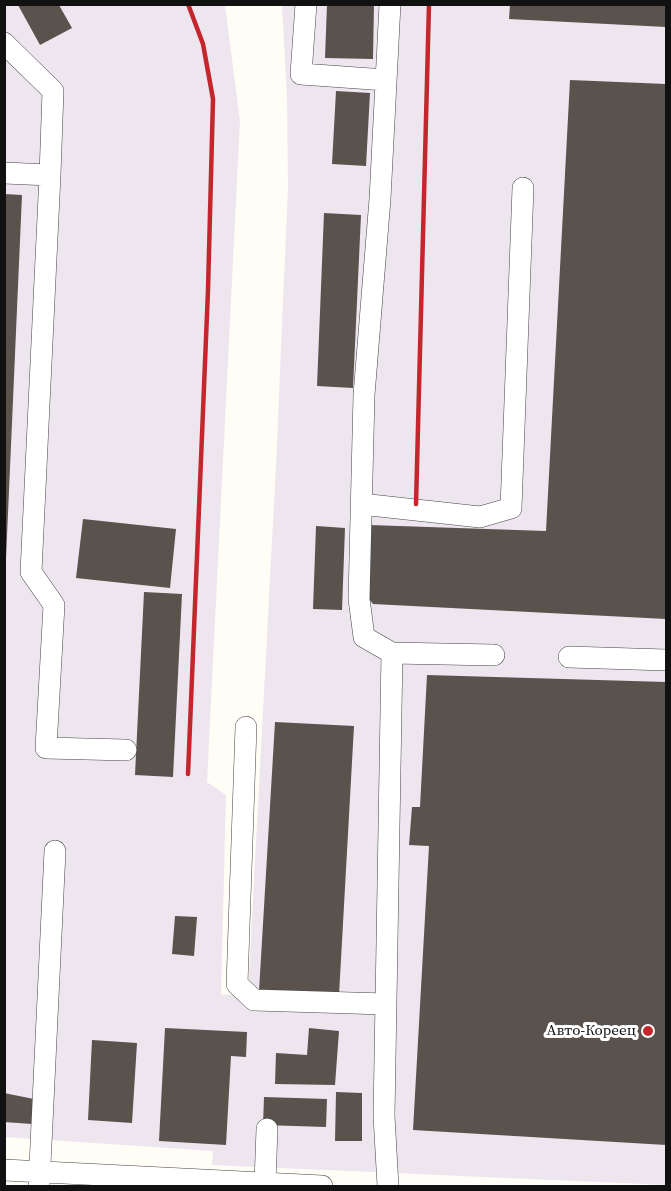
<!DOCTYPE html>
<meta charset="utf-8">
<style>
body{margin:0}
#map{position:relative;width:671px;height:1191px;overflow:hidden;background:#fffdf5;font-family:"Source Serif 4",serif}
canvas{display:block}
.frame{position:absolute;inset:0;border:6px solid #111;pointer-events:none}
</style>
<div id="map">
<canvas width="671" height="1191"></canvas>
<div class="frame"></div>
</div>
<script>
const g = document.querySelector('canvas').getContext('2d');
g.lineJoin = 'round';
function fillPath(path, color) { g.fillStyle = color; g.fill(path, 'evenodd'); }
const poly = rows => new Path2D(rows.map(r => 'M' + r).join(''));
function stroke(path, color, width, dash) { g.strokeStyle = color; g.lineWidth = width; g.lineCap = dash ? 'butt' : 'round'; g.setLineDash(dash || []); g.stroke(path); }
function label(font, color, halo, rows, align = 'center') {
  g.font = font + ' "Source Serif 4",serif'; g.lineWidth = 6; g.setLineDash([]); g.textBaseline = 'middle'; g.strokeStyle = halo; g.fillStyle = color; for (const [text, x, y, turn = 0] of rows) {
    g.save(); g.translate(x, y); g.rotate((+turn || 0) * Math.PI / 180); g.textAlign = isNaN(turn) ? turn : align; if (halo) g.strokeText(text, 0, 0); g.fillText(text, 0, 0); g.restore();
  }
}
fillPath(poly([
 [4,5,225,5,240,121,207,782,226,795,221,995,248,994,276,465,288,186,287,97,282,5,666,5,666,1185,212,1165,213,1151,5,1137]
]), '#eee6ef');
fillPath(poly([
 [327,4,374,4,373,59,325,58],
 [510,4,666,4,666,27,509,19],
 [18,5,59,5,72,28,40,45],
 [570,80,666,84,666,619,373,604,366,595,369,525,546,531],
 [336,91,370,93,366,166,332,164],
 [4,194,22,195,6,559,4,559],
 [324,213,361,215,353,388,317,386],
 [83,519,176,529,170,588,76,578],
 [316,526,345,528,342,610,313,609],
 [144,592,182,594,173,777,135,775],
 [427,675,666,682,666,1145,413,1130,429,846,409,845,412,807,420,807],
 [275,722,354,726,339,995,259,991],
 [175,916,197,917,194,956,172,954],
 [165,1028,247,1032,246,1057,231,1056,226,1145,159,1141],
 [309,1028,339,1031,335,1085,275,1084,276,1053,307,1055],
 [92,1040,137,1043,132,1123,88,1120],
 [336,1092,362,1093,362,1141,335,1141],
 [4,1093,34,1099,32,1124,4,1122],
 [264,1097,327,1099,326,1127,263,1125]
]), '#5a524d');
const minor = poly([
 [306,4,301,74,386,80],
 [390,4,380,199,364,395,359,599,364,637,392,653,494,655],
 [4,43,53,91,50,175],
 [4,173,50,175,31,572,54,605,46,748,126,750],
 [361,504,480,517,511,508,523,188],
 [569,657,666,660],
 [246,727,237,984,254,1000,385,1004],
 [4,1170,322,1186],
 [265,1183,267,1129],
 [39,1186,55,851],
 [388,1186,384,1116,392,653]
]);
stroke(minor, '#444', 22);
stroke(minor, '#fff', 21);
stroke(poly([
 [188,4,203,44,213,99,208,290,188,774],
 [416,504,429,4]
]), '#c4262e', 4.5);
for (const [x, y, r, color] of [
 [648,1031,6,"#c4262e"]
]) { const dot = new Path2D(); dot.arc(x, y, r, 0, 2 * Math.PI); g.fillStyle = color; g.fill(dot); stroke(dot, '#fff', 2); }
label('15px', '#111', '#fff', [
 ["Авто-Кореец",636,1031]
], 'right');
</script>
